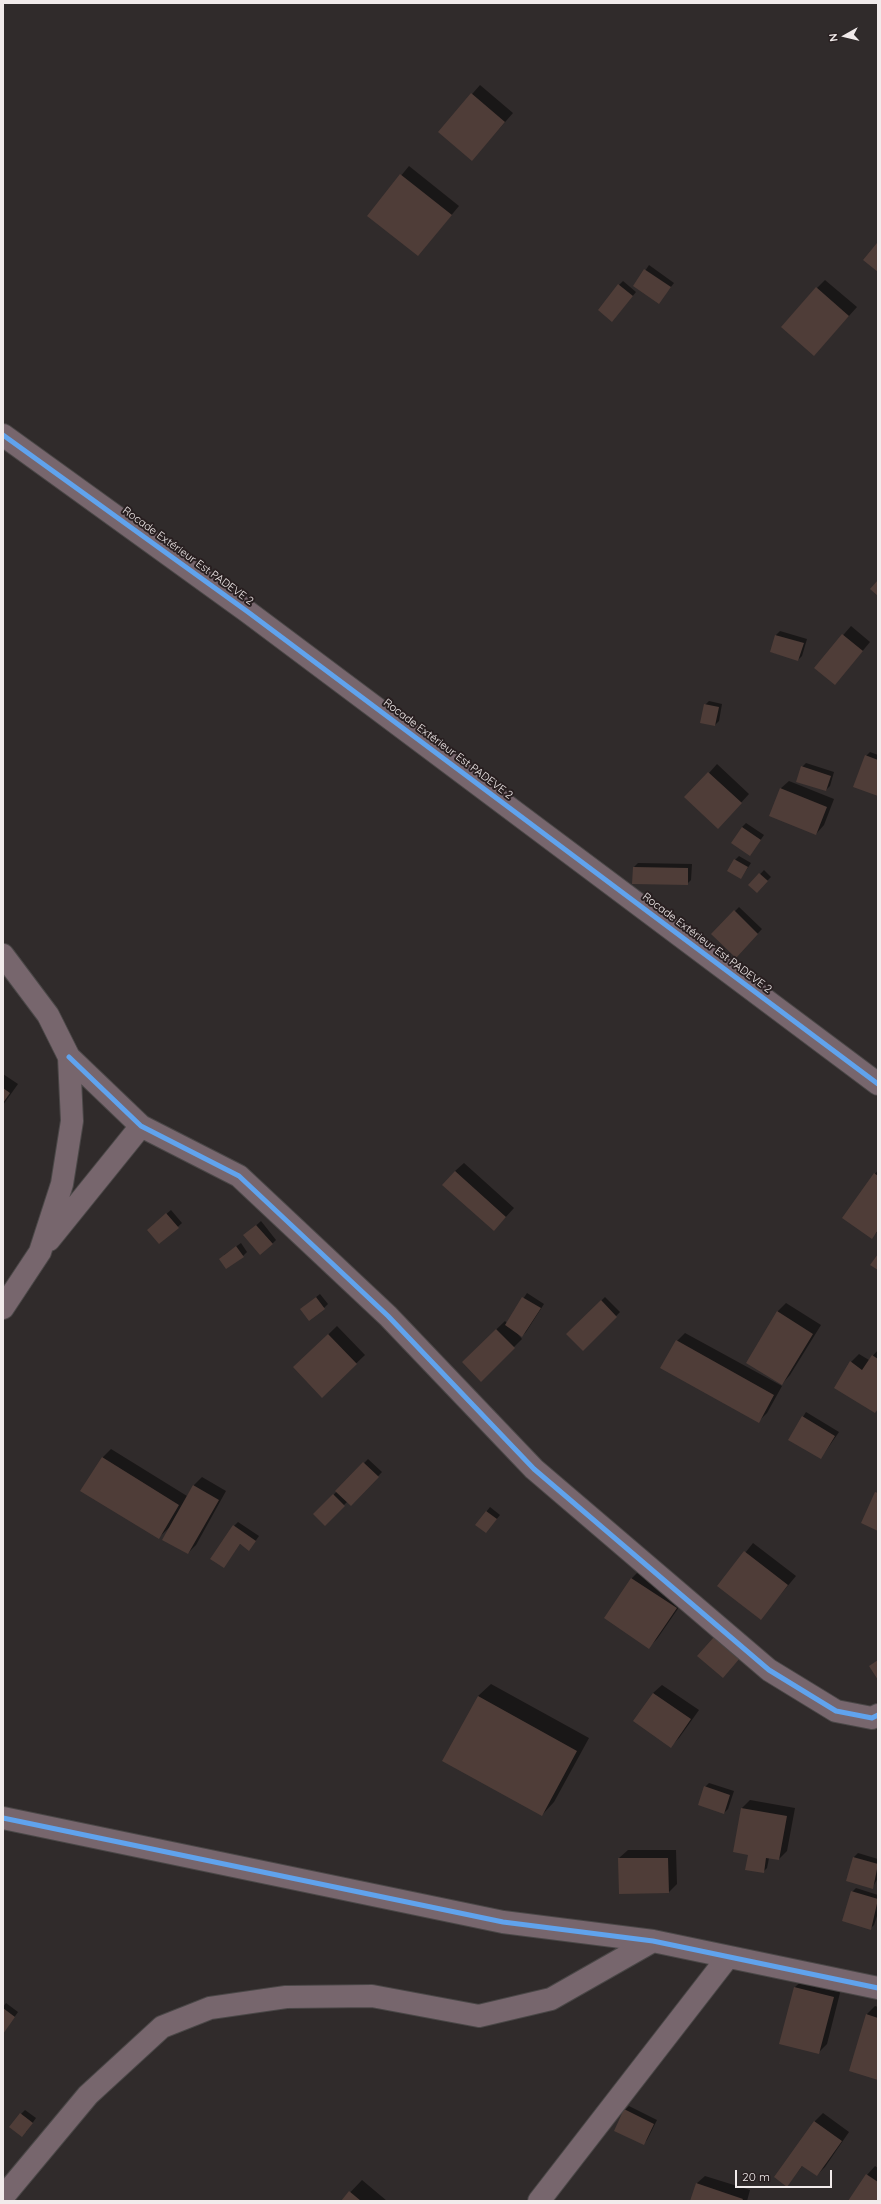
<!DOCTYPE html>
<meta charset="utf-8">
<style>
body{margin:0}
#map{position:relative;width:881px;height:2204px;overflow:hidden;background:#302b2b;font-family:Quicksand,sans-serif}
canvas{display:block}
.frame{position:absolute;inset:0;border:4px solid #f1ebeb;pointer-events:none}
.north{position:absolute;left:825px;top:16px;width:40px;height:40px;-webkit-text-stroke:3px #281f20;paint-order:stroke;rotate:262deg;font-size:11px;font-weight:700;line-height:16px;text-align:center;color:#f1ebeb}
.north::after{content:'';display:block;margin:auto;width:14px;height:18px;background:#f1ebeb;clip-path:polygon(50% 0,100% 100%,50% 72%,0 100%)}
.scale{position:absolute;left:735px;top:2170px;width:97px;height:18px;box-sizing:border-box;border:2px solid #f1ebeb;border-top:0;padding-left:5px;font-size:12px;line-height:14px;white-space:nowrap;color:#f1ebeb;-webkit-text-stroke:3px #281f20;paint-order:stroke}
</style>
<div id="map">
<canvas width="881" height="2204"></canvas>
<div class="frame"></div>
<div class="north">N</div>
<div class="scale">20 m</div>
</div>
<script>
const g = document.querySelector('canvas').getContext('2d');
g.lineJoin = 'round';
function fillPath(path, color) { g.fillStyle = color; g.fill(path, 'evenodd'); }
const poly = rows => new Path2D(rows.map(r => 'M' + r).join(''));
function stroke(path, color, width, dash) { g.strokeStyle = color; g.lineWidth = width; g.lineCap = dash ? 'butt' : 'round'; g.setLineDash(dash || []); g.stroke(path); }
function label(font, color, halo, rows, align = 'center') {
  g.font = font + ' Quicksand,sans-serif'; g.lineWidth = 4; g.setLineDash([]); g.textBaseline = 'middle'; g.strokeStyle = halo; g.fillStyle = color; for (const [text, x, y, turn = 0] of rows) {
    g.save(); g.translate(x, y); g.rotate((+turn || 0) * Math.PI / 180); g.textAlign = isNaN(turn) ? turn : align; if (halo) g.strokeText(text, 0, 0); g.fillText(text, 0, 0); g.restore();
  }
}
fillPath(poly([
 [480,85,513,113,472,160,439,132],
 [409,166,459,206,418,255,368,216],
 [649,265,674,283,659,302,635,286],
 [825,280,857,307,822,346,817,288],
 [623,281,636,292,612,321,619,285],
 [851,626,870,642,835,684,815,668],
 [780,631,807,639,802,656,798,660,771,652,776,635],
 [709,701,722,704,719,721,715,725,705,705],
 [870,752,878,755,878,795,866,756],
 [806,763,834,772,830,786,826,790,802,767],
 [717,764,749,794,726,819,709,773],
 [789,781,834,799,824,825,816,834,780,789],
 [746,823,764,835,750,855,742,827],
 [739,856,751,863,741,878,735,860],
 [638,863,692,864,691,880,687,884,634,867],
 [764,870,771,877,757,891,750,885],
 [739,907,762,929,736,956,713,934],
 [3,1074,18,1084,3,1105],
 [464,1163,514,1208,494,1230,455,1171],
 [878,1170,878,1231,872,1237,875,1174],
 [171,1210,182,1223,160,1243,152,1226],
 [261,1221,276,1240,272,1244,249,1232],
 [241,1243,247,1252,243,1256,224,1255],
 [527,1293,544,1304,526,1332,522,1336,517,1333,522,1339,481,1380,471,1354,505,1321,507,1323],
 [320,1294,328,1304,324,1308,306,1305],
 [605,1297,620,1312,583,1350,567,1334],
 [786,1303,821,1325,790,1375,782,1384,777,1312],
 [337,1326,365,1355,322,1396,295,1367],
 [685,1333,782,1386,767,1413,759,1421,677,1341],
 [878,1350,878,1409,851,1362,859,1354,869,1360],
 [806,1412,839,1432,821,1458,789,1439],
 [111,1449,187,1496,194,1485,202,1477,226,1491,196,1545,188,1553,170,1527,158,1538,102,1458],
 [368,1459,382,1472,351,1505,348,1501,325,1524,315,1514],
 [490,1507,500,1515,486,1532,476,1525],
 [238,1522,259,1536,249,1550,240,1544,224,1567,234,1526],
 [753,1543,796,1576,760,1619,719,1586],
 [640,1570,684,1600,657,1639,649,1647,606,1618,632,1578],
 [491,1684,589,1738,554,1802,542,1815,478,1696],
 [662,1685,699,1710,679,1738,671,1746,653,1693],
 [709,1783,734,1791,728,1809,724,1813,705,1787],
 [750,1800,795,1808,787,1851,779,1859,769,1858,767,1868,763,1872,742,1808],
 [628,1850,676,1850,677,1884,669,1892,619,1858],
 [858,1853,878,1859,878,1878,872,1888,847,1880,854,1857],
 [856,1888,878,1895,878,1913,874,1925,870,1929,852,1892],
 [804,1979,841,1989,827,2044,818,2053,795,1987],
 [6,2003,18,2012,3,2033,3,2007],
 [875,2006,878,2007,878,2079,867,2014],
 [629,2106,657,2120,647,2140,643,2144,625,2110],
 [25,2110,36,2118,26,2132,21,2114],
 [823,2113,849,2132,825,2167,817,2175,803,2165,787,2186,775,2177,815,2121],
 [875,2166,878,2168,878,2201,849,2201,867,2175],
 [705,2176,750,2190,747,2201,691,2201,696,2184],
 [362,2180,387,2201,342,2201]
]), '#0007');
fillPath(poly([
 [471,93,505,122,472,161,438,132],
 [400,174,452,215,418,256,367,216],
 [877,243,878,244,878,272,863,260],
 [644,269,671,287,659,304,633,286],
 [618,284,633,296,612,322,598,310],
 [816,287,849,316,814,356,781,327],
 [878,580,878,596,870,589],
 [842,634,863,651,835,685,814,668],
 [775,635,804,643,798,661,770,652],
 [704,704,719,707,715,726,700,723],
 [865,755,878,760,878,796,853,787],
 [801,766,831,776,826,791,796,782],
 [708,772,742,803,718,829,684,797],
 [780,788,827,807,816,835,769,816],
 [742,827,761,840,750,856,731,843],
 [734,859,748,867,741,879,727,871],
 [633,867,688,868,688,885,632,884],
 [759,873,768,881,757,893,748,885],
 [734,910,758,934,736,958,711,934],
 [3,1088,10,1093,3,1103],
 [455,1171,506,1217,494,1231,442,1185],
 [874,1173,878,1176,878,1230,872,1239,842,1218],
 [166,1213,179,1228,159,1244,147,1230],
 [256,1225,273,1244,260,1255,243,1235],
 [236,1246,244,1257,226,1269,219,1259],
 [878,1254,878,1270,870,1265],
 [316,1297,325,1309,309,1321,300,1309],
 [522,1297,541,1308,522,1337,505,1325],
 [601,1300,617,1317,583,1351,566,1334],
 [777,1311,813,1334,782,1385,746,1363],
 [496,1329,515,1348,481,1382,462,1362],
 [328,1334,357,1364,322,1398,293,1367],
 [676,1340,774,1395,759,1423,660,1368],
 [872,1355,878,1359,878,1409,875,1413,834,1388,850,1361,862,1370],
 [802,1416,835,1436,821,1459,788,1440],
 [102,1457,179,1505,159,1539,80,1491],
 [363,1462,379,1477,351,1506,335,1491],
 [193,1485,219,1500,188,1554,162,1540],
 [875,1492,878,1493,878,1531,861,1523],
 [333,1494,345,1506,325,1526,313,1514],
 [486,1511,497,1519,486,1533,475,1525],
 [233,1525,256,1541,249,1551,240,1544,224,1568,210,1559],
 [744,1551,788,1585,761,1620,717,1586],
 [631,1578,677,1608,649,1649,604,1618],
 [714,1637,740,1658,723,1678,697,1656],
 [878,1660,878,1680,869,1666],
 [653,1693,691,1719,671,1748,633,1721],
 [478,1696,577,1751,542,1816,442,1761],
 [704,1786,730,1795,724,1814,698,1805],
 [741,1808,787,1816,779,1860,766,1858,764,1873,745,1870,748,1855,733,1852],
 [853,1857,878,1864,873,1889,846,1881],
 [618,1858,668,1858,669,1893,619,1894],
 [851,1891,878,1899,871,1930,842,1921],
 [794,1987,834,1997,819,2054,779,2044],
 [3,2008,15,2017,3,2034],
 [866,2014,878,2018,878,2080,849,2071],
 [624,2109,654,2124,644,2145,614,2131],
 [20,2113,33,2123,22,2137,9,2127],
 [814,2121,842,2141,817,2176,802,2166,787,2187,774,2177],
 [866,2174,878,2182,878,2201,848,2201],
 [696,2183,743,2199,742,2201,690,2201],
 [349,2191,361,2201,341,2201]
]), '#4f3d38');
const minor = poly([
 [3,435,248,612,878,1084],
 [3,955,48,1015,69,1057,72,1121,62,1184,40,1252,3,1308],
 [69,1057,141,1126,239,1176,388,1316,534,1469,769,1670,836,1711,872,1718,878,1715],
 [49,1240,141,1126],
 [3,1818,503,1922,653,1941,878,1988],
 [3,2197,88,2095,162,2027,210,2008,286,1997,372,1996,479,2016,551,1999,653,1941],
 [539,2201,728,1957]
]);
stroke(minor, '#4a4747', 24);
stroke(minor, '#77666d', 22);
stroke(poly([
 [3,435,248,612,878,1084],
 [69,1057,141,1126,239,1176,388,1316,534,1469,769,1670,836,1711,872,1718,878,1715],
 [3,1818,503,1922,653,1941,878,1988]
]), '#60a3ed', 5);
label('11px', '#f1ebeb', '#281f20', [
 ["Rocade Extérieur Est PADEVE 2",188,556,36],
 ["Rocade Extérieur Est PADEVE 2",448,749,37],
 ["Rocade Extérieur Est PADEVE 2",707,943,37]
]);
</script>
